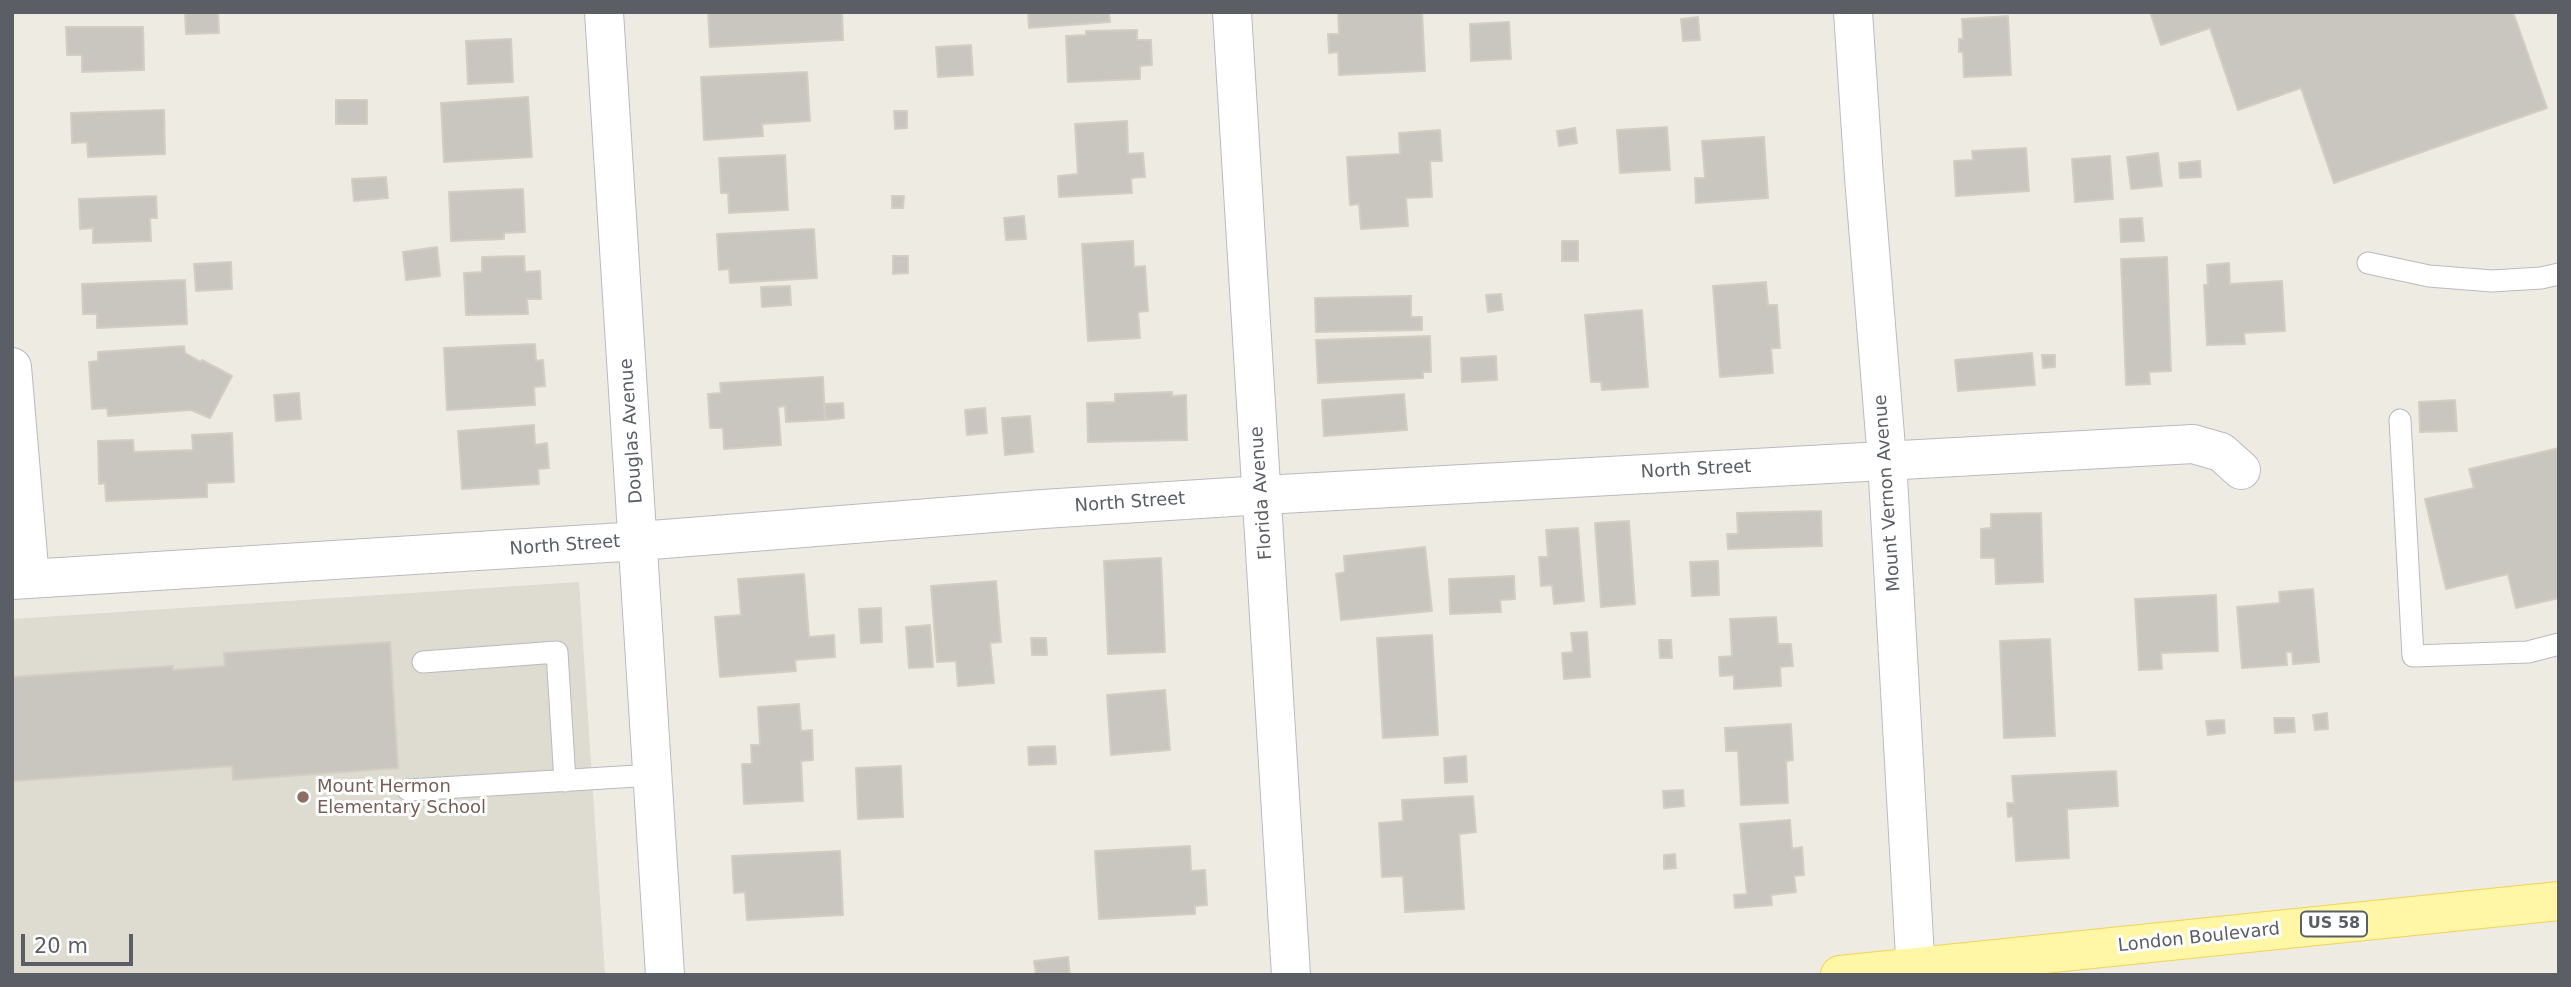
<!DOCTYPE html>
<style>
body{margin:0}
#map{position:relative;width:2571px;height:987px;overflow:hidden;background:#eeece2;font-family:"DejaVu Sans",sans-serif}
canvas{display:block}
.frame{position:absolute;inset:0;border:14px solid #5b5e64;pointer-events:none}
.scale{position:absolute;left:21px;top:934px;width:112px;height:32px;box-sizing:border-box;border:4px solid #5b5e64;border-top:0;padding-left:9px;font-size:21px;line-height:24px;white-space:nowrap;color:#5b5e64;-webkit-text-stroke:5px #fff;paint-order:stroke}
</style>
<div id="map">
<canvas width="2571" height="987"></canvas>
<div class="frame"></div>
<div class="scale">20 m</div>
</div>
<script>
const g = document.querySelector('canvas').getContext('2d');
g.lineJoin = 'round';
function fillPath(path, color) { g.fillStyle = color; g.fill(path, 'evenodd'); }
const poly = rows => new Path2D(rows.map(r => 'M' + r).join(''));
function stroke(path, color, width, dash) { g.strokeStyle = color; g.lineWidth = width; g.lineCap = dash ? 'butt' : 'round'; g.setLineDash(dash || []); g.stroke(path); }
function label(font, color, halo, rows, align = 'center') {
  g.font = font + ' "DejaVu Sans",sans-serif'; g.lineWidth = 6; g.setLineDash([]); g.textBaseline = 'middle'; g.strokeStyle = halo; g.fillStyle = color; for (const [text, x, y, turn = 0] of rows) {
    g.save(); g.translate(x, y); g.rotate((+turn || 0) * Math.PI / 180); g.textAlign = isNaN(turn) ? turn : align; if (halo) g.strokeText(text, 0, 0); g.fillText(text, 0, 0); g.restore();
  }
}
fillPath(poly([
 [579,582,605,975,12,975,12,619]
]), '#dedbd1');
const building = poly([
 [185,12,218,12,219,33,186,34,185,12],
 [708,12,842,12,843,40,710,47,708,12],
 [1028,12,1109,12,1110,22,1029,28,1028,12],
 [1338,12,1422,12,1425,71,1339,75,1338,52,1329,53,1328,34,1339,34,1338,12],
 [2150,12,2513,12,2547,108,2334,183,2301,88,2238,110,2210,28,2161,45,2150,12],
 [2008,16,2011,75,1964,77,1963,52,1959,52,1959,39,1963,39,1962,19,2008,16],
 [1698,17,1700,40,1683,41,1681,19,1698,17],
 [1509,22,1511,59,1471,61,1470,24,1509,22],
 [66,27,143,27,144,70,82,72,82,55,67,55,66,27],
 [1137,30,1137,40,1151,40,1152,65,1140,66,1140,79,1068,82,1066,36,1086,35,1086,31,1137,30],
 [511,39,513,82,468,84,466,41,511,39],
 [971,45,973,75,938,77,936,47,971,45],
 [807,72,810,121,762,124,763,136,704,140,701,77,807,72],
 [528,97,532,157,444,162,441,103,528,97],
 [336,100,367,100,367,124,336,124,336,100],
 [164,110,165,154,88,157,87,142,72,143,71,113,164,110],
 [894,111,907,111,907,128,895,129,894,111],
 [1127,121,1128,154,1143,153,1145,177,1131,178,1132,193,1059,197,1058,176,1078,174,1075,124,1127,121],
 [1667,127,1670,170,1620,173,1617,130,1667,127],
 [1575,128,1577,143,1559,146,1557,131,1575,128],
 [1440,130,1442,161,1430,161,1432,197,1406,198,1408,226,1361,229,1359,204,1350,205,1347,157,1400,154,1399,133,1440,130],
 [1764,137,1768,198,1696,203,1695,178,1705,178,1702,141,1764,137],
 [2026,148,2029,191,1956,196,1954,161,1973,160,1972,151,2026,148],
 [2158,153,2162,186,2131,189,2127,157,2158,153],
 [785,155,788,210,729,213,728,193,721,193,719,158,785,155],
 [2110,156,2113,199,2075,202,2072,159,2110,156],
 [2200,161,2201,177,2180,178,2179,163,2200,161],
 [386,177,388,198,354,201,352,179,386,177],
 [523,189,525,232,504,233,504,239,451,241,449,192,523,189],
 [156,196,157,218,150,218,151,241,93,243,93,228,80,229,79,199,156,196],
 [892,196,904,196,903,208,892,208,892,196],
 [1024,216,1026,239,1006,240,1004,218,1024,216],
 [2142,218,2144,241,2121,242,2120,219,2142,218],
 [814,229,817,278,730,283,729,269,719,270,717,234,814,229],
 [1133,241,1134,267,1145,266,1148,311,1138,312,1140,338,1088,341,1082,244,1133,241],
 [1562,241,1578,241,1578,261,1562,261,1562,241],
 [437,247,440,276,406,280,403,252,437,247],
 [524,256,525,272,540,271,541,299,527,299,528,314,466,315,464,273,482,272,482,257,524,256],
 [893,256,908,256,908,273,893,274,893,256],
 [2167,257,2171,371,2149,372,2150,384,2126,385,2121,259,2167,257],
 [231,262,232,289,196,291,194,264,231,262],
 [2229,263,2230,284,2282,281,2285,331,2244,333,2245,344,2207,345,2204,285,2208,285,2207,265,2229,263],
 [185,280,187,324,97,328,97,314,83,314,82,284,185,280],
 [1766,282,1768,305,1777,305,1780,348,1771,348,1773,373,1720,377,1713,286,1766,282],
 [790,286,791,305,762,307,761,287,790,286],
 [1501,294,1503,310,1488,312,1486,295,1501,294],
 [1411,296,1411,317,1422,317,1422,330,1316,332,1315,298,1411,296],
 [1642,310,1648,387,1602,390,1601,382,1591,382,1585,315,1642,310],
 [1430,336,1431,372,1423,372,1423,378,1318,383,1316,340,1430,336],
 [535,344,536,361,543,360,545,386,534,387,535,405,447,410,444,348,535,344],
 [184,346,185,353,201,362,202,360,232,376,210,418,191,410,108,416,107,408,92,409,89,362,98,361,98,352,184,346],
 [2032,353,2035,385,1958,391,1955,360,2032,353],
 [2042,355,2055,355,2055,367,2043,368,2042,355],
 [1496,356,1497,380,1462,382,1461,358,1496,356],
 [823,377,825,420,786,422,785,406,778,407,781,445,724,449,723,428,710,428,708,394,721,393,720,383,823,377],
 [1172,392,1172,396,1186,395,1187,440,1088,442,1087,403,1115,402,1115,394,1172,392],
 [299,393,301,419,276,421,274,395,299,393],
 [1404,394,1407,430,1324,436,1322,400,1404,394],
 [2455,400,2457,431,2420,432,2419,402,2455,400],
 [843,403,844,418,825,420,824,404,843,403],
 [985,408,987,433,967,435,965,410,985,408],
 [1030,416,1033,452,1005,455,1002,418,1030,416],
 [534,425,535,445,547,443,549,468,538,469,539,484,462,489,458,431,534,425],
 [232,433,234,482,207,483,207,497,106,501,105,483,99,484,98,441,133,440,134,452,193,450,192,435,232,433],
 [2559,448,2559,598,2516,608,2508,574,2446,589,2425,499,2474,488,2469,469,2559,448],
 [1821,511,1822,546,1728,549,1727,534,1738,534,1737,513,1821,511],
 [2041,513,2043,582,1996,584,1995,558,1981,558,1981,529,1991,528,1991,514,2041,513],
 [1629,521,1635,604,1601,607,1595,523,1629,521],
 [1578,528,1584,601,1554,604,1552,585,1541,586,1539,557,1548,557,1546,530,1578,528],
 [1425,547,1432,611,1341,620,1336,574,1345,572,1344,556,1425,547],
 [1161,558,1165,652,1108,654,1104,561,1161,558],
 [1718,561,1719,595,1692,596,1690,562,1718,561],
 [804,574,809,637,834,635,835,657,795,660,796,671,720,677,715,617,741,615,738,579,804,574],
 [1514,576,1515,599,1500,600,1501,612,1450,614,1449,579,1514,576],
 [996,581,1001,642,990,643,994,683,958,686,956,661,937,662,931,586,996,581],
 [2313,589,2319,662,2293,664,2292,652,2286,652,2287,665,2242,668,2237,607,2280,603,2279,592,2313,589],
 [2216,595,2218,651,2161,653,2162,669,2139,670,2135,599,2216,595],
 [881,608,882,642,861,643,859,609,881,608],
 [1776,617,1778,644,1791,644,1793,666,1780,667,1781,686,1734,689,1734,675,1720,676,1719,657,1732,656,1730,619,1776,617],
 [930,625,933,667,909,668,906,627,930,625],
 [1587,632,1590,677,1564,679,1562,653,1573,652,1571,633,1587,632],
 [1432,635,1438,735,1383,738,1377,638,1432,635],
 [1031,638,1046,638,1047,655,1032,655,1031,638],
 [2050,639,2055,736,2004,738,2000,641,2050,639],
 [1659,640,1671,640,1672,658,1660,658,1659,640],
 [390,642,398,768,233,780,232,766,12,781,12,677,173,666,173,670,225,666,224,653,390,642],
 [1165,690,1170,750,1111,755,1107,695,1165,690],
 [799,704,801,731,812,730,813,760,801,761,803,801,744,804,742,764,752,764,751,745,760,745,758,707,799,704],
 [2327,713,2328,729,2315,730,2313,715,2327,713],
 [2274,718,2294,718,2295,732,2275,733,2274,718],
 [2224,720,2225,733,2208,735,2206,721,2224,720],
 [1791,724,1793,760,1786,761,1788,803,1741,805,1738,751,1726,751,1725,728,1791,724],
 [1055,746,1056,764,1029,765,1028,747,1055,746],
 [1466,756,1467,782,1445,783,1444,758,1466,756],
 [901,766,903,817,858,819,856,768,901,766],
 [2116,771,2118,806,2067,809,2069,858,2016,861,2013,816,2008,817,2007,803,2014,803,2012,776,2116,771],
 [1683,790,1684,806,1664,808,1663,791,1683,790],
 [1473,796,1476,832,1459,834,1464,909,1405,912,1403,876,1382,877,1379,823,1403,821,1402,800,1473,796],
 [1790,820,1792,849,1802,847,1804,875,1794,876,1796,892,1771,895,1772,905,1735,908,1734,895,1747,894,1740,824,1790,820],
 [1190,846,1191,871,1205,870,1207,905,1195,906,1195,914,1099,919,1095,851,1190,846],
 [840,851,843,915,747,920,745,892,734,893,732,856,840,851],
 [1675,854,1676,868,1664,869,1664,855,1675,854],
 [1068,957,1070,975,1036,975,1034,961,1068,957]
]);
fillPath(building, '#c9c6c0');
stroke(building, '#d3cec1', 2);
const lane = poly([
 [2368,263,2429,276,2492,281,2541,278,2559,274],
 [2400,420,2413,656,2528,652,2559,644],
 [423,662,557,652,565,781],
 [408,790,653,775]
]);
const street = poly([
 [604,12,665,975],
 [1232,12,1291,975],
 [12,367,30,579],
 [12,580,639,541,1043,509,1263,495,2193,444,2221,452,2241,470]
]);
const secondary = poly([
 [1853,12,1864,177,1887,460,1916,975]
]);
const primary = poly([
 [1840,975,2559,901]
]);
stroke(lane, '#b8babf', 23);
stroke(street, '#b8babf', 40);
stroke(secondary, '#b8bbc1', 40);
stroke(primary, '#f4d256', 40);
stroke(lane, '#fff', 21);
stroke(street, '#fff', 38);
stroke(secondary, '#fff', 38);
stroke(primary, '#fff6a6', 38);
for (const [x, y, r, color] of [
 [303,797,7,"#8d6e63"]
]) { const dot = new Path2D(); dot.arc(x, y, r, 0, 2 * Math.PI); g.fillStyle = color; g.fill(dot); stroke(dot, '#fff', 2.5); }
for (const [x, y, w] of [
 [2334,924,66]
]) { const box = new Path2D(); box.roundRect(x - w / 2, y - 12.5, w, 25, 5); g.fillStyle = '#fff'; g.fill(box); stroke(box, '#5b5e64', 2); }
label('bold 16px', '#5b5e64', null, [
 ["US 58",2334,924]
]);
label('18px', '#5b5e64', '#fff', [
 ["Douglas Avenue",632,431,-94],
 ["North Street",1696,470,-3],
 ["Florida Avenue",1262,493,-94],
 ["Mount Vernon Avenue",1888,493,-94],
 ["North Street",1130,503,-4],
 ["North Street",565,546,-4],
 ["London Boulevard",2199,938,-6]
]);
label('18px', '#785e54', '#fff', [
 ["Mount Hermon",317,787],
 ["Elementary School",317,808]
], 'left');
</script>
